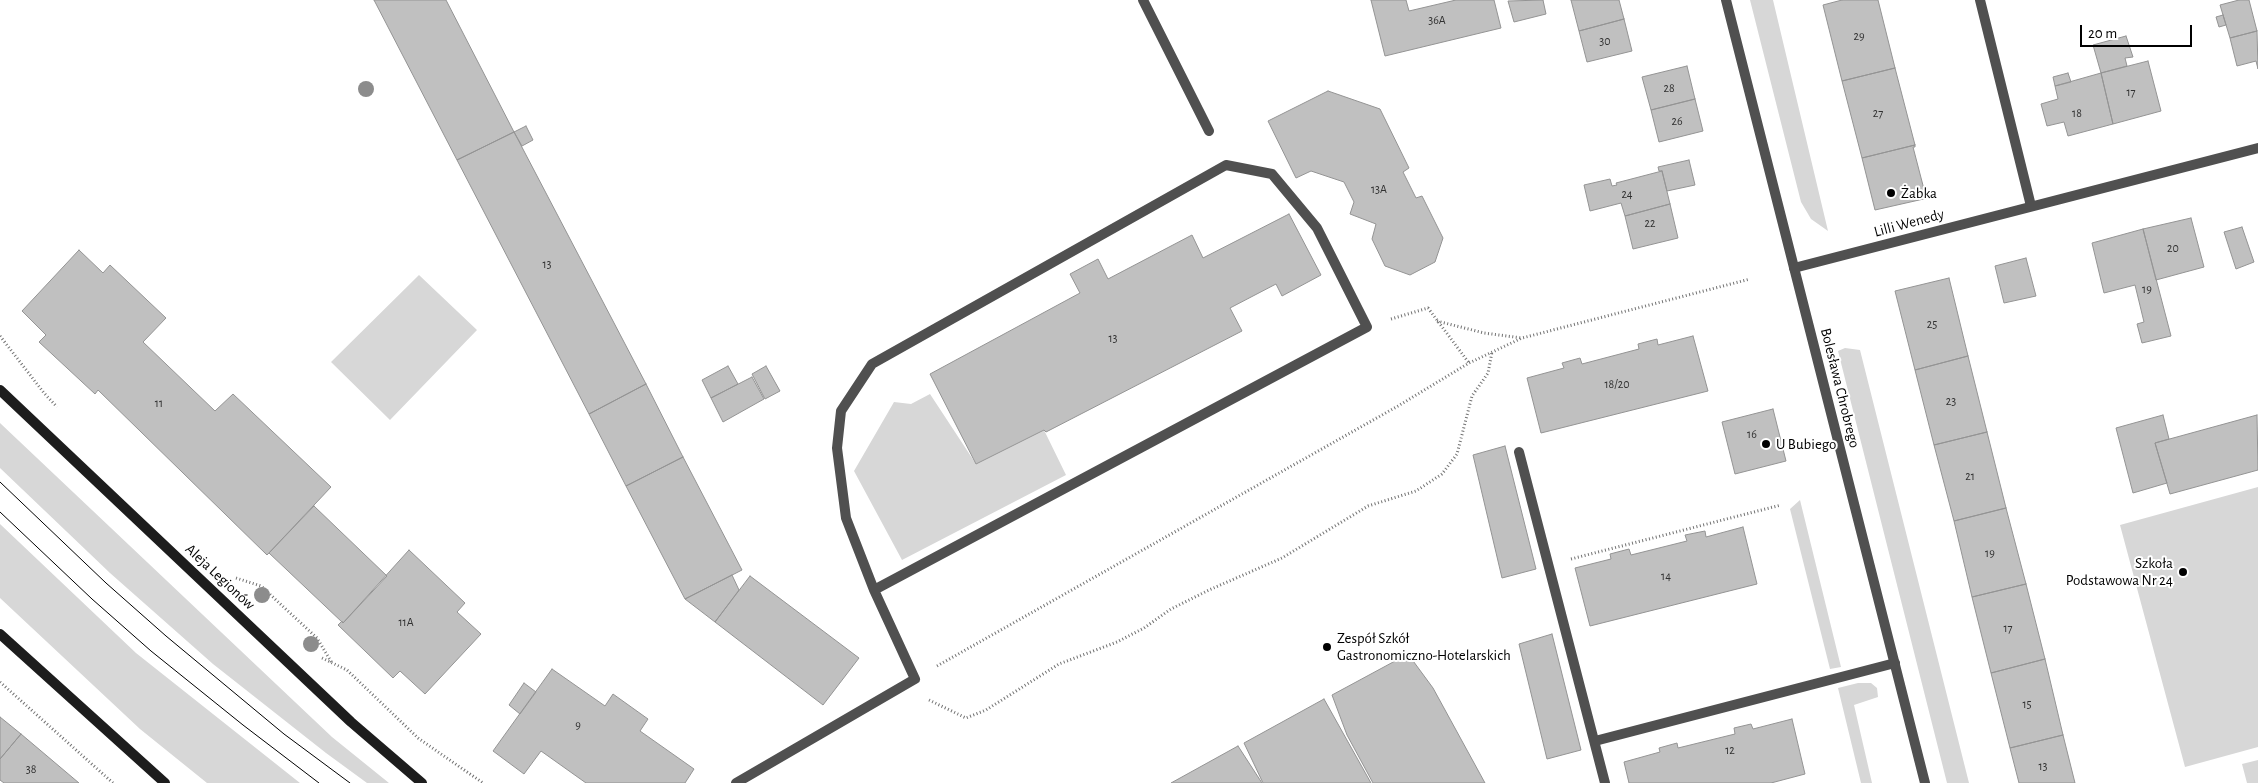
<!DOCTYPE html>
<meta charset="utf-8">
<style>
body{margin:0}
#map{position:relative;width:2258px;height:783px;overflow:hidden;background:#fff;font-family:"Alegreya Sans",sans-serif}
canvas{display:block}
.scale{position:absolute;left:2080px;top:25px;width:112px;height:22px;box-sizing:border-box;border:2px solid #000;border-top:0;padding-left:6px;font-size:15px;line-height:18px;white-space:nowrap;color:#000;-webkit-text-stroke:4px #fff;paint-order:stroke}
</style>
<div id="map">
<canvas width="2258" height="783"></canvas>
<div class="scale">20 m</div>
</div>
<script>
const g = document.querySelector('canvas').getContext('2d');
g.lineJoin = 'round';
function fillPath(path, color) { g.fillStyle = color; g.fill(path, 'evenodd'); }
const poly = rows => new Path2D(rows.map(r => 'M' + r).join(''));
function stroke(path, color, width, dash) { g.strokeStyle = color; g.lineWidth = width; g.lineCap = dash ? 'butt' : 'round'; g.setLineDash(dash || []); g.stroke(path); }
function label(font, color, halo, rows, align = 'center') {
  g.font = font + ' "Alegreya Sans",sans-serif'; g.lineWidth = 4; g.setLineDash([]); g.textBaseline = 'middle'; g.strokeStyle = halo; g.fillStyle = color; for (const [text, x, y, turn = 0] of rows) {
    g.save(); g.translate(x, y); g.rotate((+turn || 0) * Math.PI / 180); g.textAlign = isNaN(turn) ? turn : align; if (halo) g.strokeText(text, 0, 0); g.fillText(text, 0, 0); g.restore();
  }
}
fillPath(poly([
 [1750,0,1773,0,1828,231,1811,219,1801,202],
 [419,275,477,330,390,420,331,362],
 [1845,348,1860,350,1969,783,1947,783,1838,351],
 [930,394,976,464,1044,430,1066,475,902,560,854,471,894,402,911,404],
 [0,423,332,737,389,783,367,783,326,753,213,664,110,573,0,468],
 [2258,487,2258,747,2185,767,2120,525],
 [1800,500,1841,667,1830,669,1790,509],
 [0,524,136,653,300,783,207,783,140,729,0,598],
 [1858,683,1871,683,1877,688,1878,697,1854,705,1872,783,1861,783,1838,688],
 [2258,760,2258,783,2247,783,2242,764]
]), '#d7d7d7');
const building = poly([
 [374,0,446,0,514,132,457,160,374,0],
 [1371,0,1406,0,1409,11,1456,0,1494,0,1501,28,1385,56,1371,0],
 [1543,0,1546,14,1514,22,1508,1,1543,0],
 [1571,0,1619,0,1624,19,1579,31,1571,0],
 [1842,0,1878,0,1895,68,1842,81,1823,5,1842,0],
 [2239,0,2249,0,2257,31,2230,38,2220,5,2239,0],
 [2223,15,2226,25,2219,27,2216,17,2223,15],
 [1624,19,1632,51,1587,62,1579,31,1624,19],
 [2257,31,2258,69,2256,61,2237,66,2230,38,2257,31],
 [2126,36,2133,57,2125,58,2127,66,2101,73,2093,45,2126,36],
 [2148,61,2161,111,2113,124,2101,73,2148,61],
 [1687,66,1695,99,1651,110,1642,77,1687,66],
 [1895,68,1915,145,1862,158,1842,81,1895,68],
 [2068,73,2071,82,2055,86,2053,77,2068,73],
 [2101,73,2113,124,2068,136,2064,122,2047,126,2041,104,2058,99,2055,86,2101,73],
 [1328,91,1380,109,1409,168,1403,172,1416,198,1422,196,1443,238,1435,262,1410,275,1385,266,1372,239,1376,224,1350,214,1354,202,1344,182,1311,171,1296,178,1268,121,1328,91],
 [1695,99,1703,131,1659,142,1651,110,1695,99],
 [526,126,533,140,522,146,514,132,526,126],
 [514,132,646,384,589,414,457,160,514,132],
 [1915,145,1915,147,1913,147,1926,197,1928,198,1875,210,1862,158,1915,145],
 [1689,160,1695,185,1667,191,1662,171,1659,171,1658,167,1689,160],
 [1662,171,1670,204,1625,216,1621,203,1590,211,1584,185,1610,179,1612,186,1617,185,1616,183,1662,171],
 [1670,204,1678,238,1633,249,1625,216,1670,204],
 [1289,214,1321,275,1282,296,1276,284,1230,308,1242,331,1046,432,1044,430,976,464,930,374,1080,293,1070,274,1098,259,1108,279,1192,235,1203,258,1289,214],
 [2191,218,2204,267,2156,280,2143,229,2191,218],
 [2242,227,2254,262,2236,269,2224,232,2242,227],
 [2143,229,2171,336,2142,343,2137,324,2144,322,2135,285,2104,293,2092,243,2143,229],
 [79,250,103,273,110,265,166,318,143,342,215,411,233,394,331,487,267,555,98,390,95,394,39,342,46,335,22,311,79,250],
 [2026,258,2036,296,2004,303,1995,266,2026,258],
 [1949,278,1968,356,1915,370,1895,291,1949,278],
 [1693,336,1708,391,1541,433,1527,378,1564,368,1562,363,1580,358,1582,364,1639,349,1638,344,1657,339,1658,345,1693,336],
 [1968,356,1987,432,1934,445,1915,370,1968,356],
 [728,366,738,384,711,398,702,380,728,366],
 [766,366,780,391,765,399,752,374,766,366],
 [752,377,764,399,723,422,711,398,752,377],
 [646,384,683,457,626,486,589,414,646,384],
 [1773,409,1786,461,1735,474,1722,422,1773,409],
 [2163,415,2169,439,2155,443,2167,483,2133,493,2116,428,2163,415],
 [2257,415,2258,470,2170,494,2155,443,2257,415],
 [1987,432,2006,508,1954,521,1934,445,1987,432],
 [1505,446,1536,569,1502,578,1473,455,1505,446],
 [683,457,742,570,685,599,626,486,683,457],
 [314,506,387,576,343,623,269,553,314,506],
 [2006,508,2026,584,1972,597,1954,521,2006,508],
 [1743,527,1757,584,1590,626,1575,568,1611,559,1610,554,1629,549,1631,555,1687,541,1685,535,1705,531,1706,537,1743,527],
 [409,550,465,603,457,612,481,634,425,694,400,671,393,678,338,625,342,621,343,623,409,550],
 [732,575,739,590,715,622,685,599,732,575],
 [750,576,859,658,823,705,715,622,750,576],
 [2026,584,2045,659,1991,673,1972,597,2026,584],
 [1552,634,1581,750,1547,759,1519,644,1552,634],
 [1408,654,1433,688,1485,783,1373,783,1347,735,1332,695,1408,654],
 [2045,659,2063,735,2010,748,1991,673,2045,659],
 [552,669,605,706,613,694,648,719,640,731,694,769,685,783,586,783,541,751,524,774,493,751,552,669],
 [524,683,536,692,520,714,509,705,524,683],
 [1324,699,1371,783,1263,783,1244,743,1324,699],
 [0,717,21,734,0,759,0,717],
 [1792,719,1805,774,1771,783,1629,783,1624,762,1660,752,1659,748,1677,743,1678,748,1735,734,1734,728,1751,724,1753,729,1792,719],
 [21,734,79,783,4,783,0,780,0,759,21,734],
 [2063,735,2075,783,2019,783,2010,748,2063,735],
 [1238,746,1262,783,1171,783,1238,746]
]);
fillPath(building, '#c0c0c0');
stroke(building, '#949494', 1);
stroke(poly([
 [1391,319,1428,308,1469,363],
 [1437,321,1484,333,1522,338],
 [0,336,44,393,57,407],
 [1571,559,1781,505],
 [236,578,261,586,317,638,332,663],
 [322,658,347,670,418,738,483,783],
 [937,666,1398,406,1469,363,1522,338,1750,279],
 [0,682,113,783],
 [929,700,966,718,986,710,1059,664,1117,642,1144,628,1171,609,1209,590,1282,558,1368,506,1416,491,1442,474,1457,454,1472,396,1488,373,1492,352]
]), '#727272', 3, [1, 2.5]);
stroke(poly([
 [1143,0,1209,131],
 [1519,452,1605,783],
 [1595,741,1895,663],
 [736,783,915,679,874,590,846,518,837,448,841,411,872,364,1226,165,1272,174,1317,228,1367,327,874,590]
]), '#505050', 10);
stroke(poly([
 [1980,0,2031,206],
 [1794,268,2258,148]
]), '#505050', 10);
stroke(poly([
 [1726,0,1925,783]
]), '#505050', 10);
stroke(poly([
 [0,390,351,722,422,783],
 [0,634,165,783]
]), '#1d1d1d', 10);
stroke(poly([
 [0,482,106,583,166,636,284,734,350,783],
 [0,512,92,599,151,651,243,725,319,783]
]), '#000', 1);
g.fillStyle = '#8c8c8c';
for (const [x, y] of [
 [366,89],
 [262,595],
 [311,644]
]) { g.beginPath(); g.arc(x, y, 8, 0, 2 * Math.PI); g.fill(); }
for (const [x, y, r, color] of [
 [1891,193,5,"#000"],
 [1766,444,5,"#000"],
 [2183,572,5,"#000"],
 [1327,647,5,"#000"]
]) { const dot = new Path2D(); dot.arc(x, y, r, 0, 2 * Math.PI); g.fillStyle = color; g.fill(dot); stroke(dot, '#fff', 2); }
label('12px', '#303030', null, [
 ["36A",1437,20],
 ["29",1859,36],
 ["30",1605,41],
 ["28",1669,88],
 ["17",2131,92],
 ["27",1878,113],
 ["18",2077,113],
 ["26",1677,121],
 ["13A",1379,189],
 ["24",1627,194],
 ["22",1650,223],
 ["20",2173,248],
 ["13",547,264],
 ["19",2147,289],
 ["25",1932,324],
 ["13",1113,338],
 ["18/20",1617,384],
 ["23",1951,401],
 ["11",159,403],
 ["16",1752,434],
 ["21",1970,476],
 ["19",1990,553],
 ["14",1666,576],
 ["11A",406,622],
 ["17",2008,628],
 ["15",2027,704],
 ["9",578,725],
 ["12",1730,750],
 ["13",2043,766],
 ["38",31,769]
]);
label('15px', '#000', '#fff', [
 ["Żabka",1901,193],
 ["U Bubiego",1776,444],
 ["Szkoła",2173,563,"right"],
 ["Podstawowa Nr 24",2173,580,"right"],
 ["Zespół Szkół",1337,638],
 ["Gastronomiczno-Hotelarskich",1337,655]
], 'left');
label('15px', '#000', '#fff', [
 ["Lilli Wenedy",1909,223,-15],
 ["Bolesława Chrobrego",1840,388,76],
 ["Aleja Legionów",220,577,43]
]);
</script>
